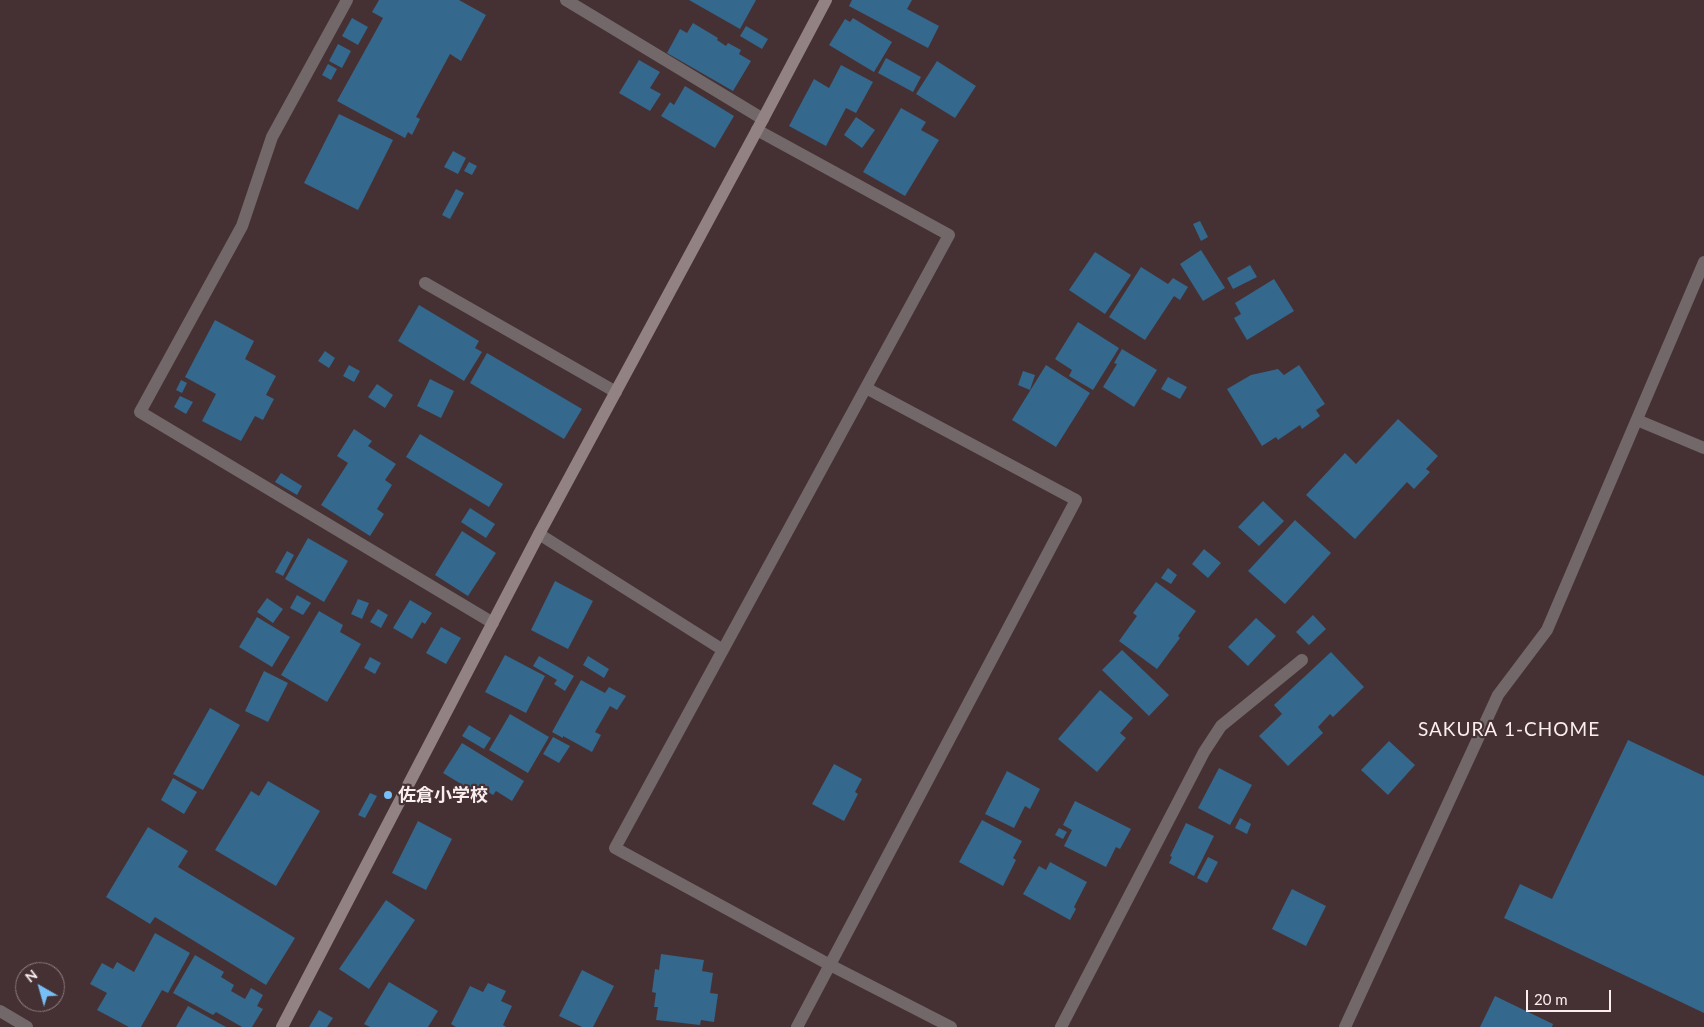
<!DOCTYPE html>
<meta charset="utf-8">
<style>
body{margin:0}
#map{position:relative;width:1704px;height:1027px;overflow:hidden;background:#453134;font-family:Lato,sans-serif}
canvas{display:block}
.north{position:absolute;left:15px;top:962px;width:50px;height:50px;box-sizing:border-box;background:#453134;border:1px solid #8e7d7f;border-radius:50%;rotate:322deg;font-size:14px;font-weight:700;line-height:20px;text-align:center;color:#fbeeef}
.north::after{content:'';display:block;margin:auto;width:18px;height:22px;background:#76c0f7;clip-path:polygon(50% 0,100% 100%,50% 72%,0 100%)}
.scale{position:absolute;left:1526px;top:990px;width:85px;height:22px;box-sizing:border-box;border:2px solid #fbeeef;border-top:0;padding-left:6px;font-size:15px;line-height:18px;white-space:nowrap;color:#fbeeef;-webkit-text-stroke:4px #453134;paint-order:stroke}
</style>
<div id="map">
<canvas width="1704" height="1027"></canvas>
<div class="north">N</div>
<div class="scale">20 m</div>
</div>
<script>
const g = document.querySelector('canvas').getContext('2d');
g.lineJoin = 'round';
function fillPath(path, color) { g.fillStyle = color; g.fill(path, 'evenodd'); }
const poly = rows => new Path2D(rows.map(r => 'M' + r).join(''));
function stroke(path, color, width, dash) { g.strokeStyle = color; g.lineWidth = width; g.lineCap = dash ? 'butt' : 'round'; g.setLineDash(dash || []); g.stroke(path); }
function label(font, color, halo, rows, align = 'center') {
  g.font = font + ' Lato,"Noto Sans JP",sans-serif'; g.lineWidth = 4.5; g.setLineDash([]); g.textBaseline = 'middle'; g.strokeStyle = halo; g.fillStyle = color; for (const [text, x, y, turn = 0] of rows) {
    g.save(); g.translate(x, y); g.rotate((+turn || 0) * Math.PI / 180); g.textAlign = isNaN(turn) ? turn : align; if (halo) g.strokeText(text, 0, 0); g.fillText(text, 0, 0); g.restore();
  }
}
fillPath(poly([
 [379,0,459,0,486,15,461,61,450,54,416,117,420,119,412,135,408,132,405,138,337,101,383,18,372,12],
 [689,0,756,0,740,29],
 [852,0,912,0,907,9,939,26,928,48,849,6],
 [352,18,368,27,358,45,342,36],
 [853,18,892,42,874,72,829,45,845,19,850,22],
 [693,23,718,38,717,40,726,46,728,43,741,50,739,54,751,61,733,91,667,53,680,29,687,33],
 [746,26,768,39,762,49,740,36],
 [338,44,351,51,342,68,329,61],
 [886,58,921,77,913,92,878,73],
 [639,60,660,72,650,88,661,94,650,111,619,93],
 [937,61,976,86,955,118,916,94],
 [328,64,337,69,331,80,322,75],
 [841,65,873,82,856,113,846,108,826,146,789,126,814,79,829,88],
 [685,86,734,116,715,148,661,116,670,102,674,105],
 [901,108,926,122,921,130,939,140,905,196,863,172],
 [339,114,393,140,358,210,304,183],
 [856,117,875,130,862,148,844,135],
 [453,151,466,158,458,174,444,167],
 [469,162,477,166,472,175,464,171],
 [456,189,464,193,450,219,442,215],
 [1200,221,1208,237,1201,241,1193,224],
 [1201,250,1225,288,1203,301,1180,264],
 [1095,252,1131,275,1105,314,1069,290],
 [1250,265,1257,277,1233,289,1227,278],
 [1141,267,1168,284,1173,278,1188,287,1180,300,1174,296,1145,340,1109,317],
 [1274,279,1294,311,1247,340,1234,318,1241,314,1235,303],
 [419,305,479,341,475,348,482,352,464,381,398,341],
 [215,320,254,341,245,359,276,376,266,395,274,399,263,420,255,416,241,441,202,421,216,394,185,377],
 [1078,322,1119,348,1093,390,1069,376,1072,370,1055,359],
 [1122,349,1157,370,1134,407,1103,387,1117,364,1114,363],
 [325,351,335,358,329,368,318,361],
 [487,353,582,409,564,439,470,383],
 [349,365,360,371,354,382,343,376],
 [1046,365,1090,393,1056,447,1012,420],
 [1299,365,1325,404,1316,410,1320,416,1302,429,1300,425,1278,440,1276,437,1262,446,1227,389,1251,375,1278,369,1284,375],
 [1023,371,1035,375,1030,390,1018,385],
 [1168,377,1187,387,1180,399,1161,389],
 [430,379,454,391,441,418,417,406],
 [181,380,187,383,182,393,176,390],
 [377,384,393,395,385,408,368,397],
 [180,396,193,402,186,414,174,407],
 [1398,419,1438,456,1426,469,1430,472,1414,489,1407,482,1355,539,1306,495,1345,453,1356,464],
 [354,429,372,441,368,446,396,464,385,480,392,485,377,509,384,514,370,536,321,505,348,463,337,456],
 [420,434,503,484,489,507,406,457],
 [281,473,302,486,297,495,275,482],
 [1263,501,1284,521,1259,546,1238,527],
 [470,508,495,524,486,538,461,522],
 [1295,520,1331,553,1285,604,1248,571],
 [462,531,496,553,468,596,435,575],
 [308,538,348,561,324,602,285,579],
 [1204,549,1221,563,1208,578,1192,564],
 [287,551,294,555,283,576,275,572],
 [1168,568,1177,575,1171,584,1161,578],
 [555,581,593,601,568,649,531,630],
 [1156,582,1196,611,1178,636,1180,638,1157,669,1119,641,1137,616,1133,613],
 [297,595,311,603,303,615,290,608],
 [267,598,283,609,273,623,257,612],
 [358,599,369,603,362,619,351,614],
 [410,600,432,613,425,624,422,622,412,639,393,628],
 [378,609,388,615,381,628,370,622],
 [319,611,343,625,340,632,361,644,327,702,281,675],
 [1313,615,1326,629,1309,645,1296,632],
 [257,617,290,637,272,667,239,647],
 [1256,618,1276,636,1248,666,1228,647],
 [441,627,461,638,446,664,426,653],
 [1122,650,1169,695,1149,716,1102,670],
 [1331,652,1364,687,1333,717,1330,714,1318,727,1323,733,1288,766,1259,736,1282,714,1274,705],
 [505,655,545,676,526,713,485,692],
 [539,656,574,676,565,691,554,684,557,680,533,666],
 [588,656,609,669,604,678,583,665],
 [370,657,381,663,375,674,364,668],
 [264,671,288,683,268,722,245,711],
 [581,680,605,693,609,687,626,696,617,710,610,706,595,732,601,735,592,752,563,736,563,738,552,732],
 [1100,690,1133,718,1120,733,1126,738,1097,772,1058,739],
 [210,708,240,725,203,790,173,774],
 [510,714,549,737,528,773,489,750],
 [469,725,491,738,484,749,462,736],
 [553,737,570,746,559,763,543,754],
 [1628,740,1704,776,1704,1013,1504,918,1520,884,1552,899],
 [1389,741,1415,765,1388,795,1361,770],
 [462,743,524,781,512,801,496,791,493,795,480,787,476,793,443,773],
 [834,764,862,779,855,792,858,794,844,821,812,804],
 [1219,768,1252,785,1230,825,1198,808],
 [1007,771,1040,789,1030,809,1025,806,1014,828,985,814],
 [173,778,197,792,184,814,161,800],
 [268,781,320,811,276,886,215,850,251,791,259,796],
 [370,793,377,796,365,818,358,815],
 [1075,801,1131,829,1120,849,1116,847,1106,867,1064,846,1072,830,1063,825],
 [1240,818,1251,824,1247,834,1235,828],
 [982,820,1022,841,1013,858,1016,860,1003,886,959,862],
 [418,821,452,839,426,890,392,873],
 [1186,823,1214,836,1194,876,1169,863,1172,857,1170,856],
 [148,827,188,851,178,867,295,938,266,985,155,917,150,924,106,897],
 [1059,828,1067,832,1063,839,1055,835],
 [1208,857,1218,862,1207,883,1197,878],
 [1050,862,1087,882,1074,907,1076,909,1070,920,1023,894,1039,866,1046,870],
 [1292,889,1326,906,1306,946,1272,929],
 [386,900,415,920,369,989,339,969],
 [155,933,190,953,168,993,162,990,141,1027,129,1027,97,1010,107,993,90,984,102,963,113,969,117,962,134,972],
 [661,954,704,960,702,971,713,973,710,993,718,994,714,1022,701,1020,700,1025,656,1020,658,1007,654,1007,656,993,652,992,655,969,659,970],
 [195,955,224,972,221,977,234,985,231,991,245,999,251,988,263,995,257,1006,263,1009,252,1027,242,1027,216,1012,213,1015,173,993],
 [582,970,614,986,593,1027,582,1027,559,1016],
 [389,982,438,1011,428,1027,370,1027,364,1024],
 [488,983,506,991,501,1001,512,1006,503,1025,506,1027,456,1027,451,1024,470,986,483,992],
 [1495,996,1553,1024,1552,1027,1480,1027],
 [188,1006,226,1027,176,1027],
 [319,1010,333,1018,327,1027,309,1027]
]), '#34688d');
stroke(poly([
 [347,0,272,137,242,226,140,412,493,623],
 [566,0,763,119],
 [757,130,949,235,615,848,830,965,951,1027],
 [425,283,616,392],
 [1637,420,1704,448],
 [539,534,723,650],
 [0,1011,27,1027],
 [797,1027,1076,500,866,388],
 [1061,1027,1204,752,1221,726,1302,660],
 [1345,1027,1498,695,1547,630,1704,262]
]), '#726869', 12);
stroke(poly([
 [282,1027,539,534,763,119,826,0]
]), '#928284', 12);
for (const [x, y, r, color] of [
 [388,795,5,"#76c0f7"]
]) { const dot = new Path2D(); dot.arc(x, y, r, 0, 2 * Math.PI); g.fillStyle = color; g.fill(dot); stroke(dot, '#453134', 2); }
label('bold 18px', '#fbeeef', '#453134', [
 ["佐倉小学校",398,795]
], 'left');
g.letterSpacing = '1px';
label('19px', '#fbeeef', '#453134', [
 ["SAKURA 1-CHOME",1509,730]
]);
g.letterSpacing = '0px';
</script>
